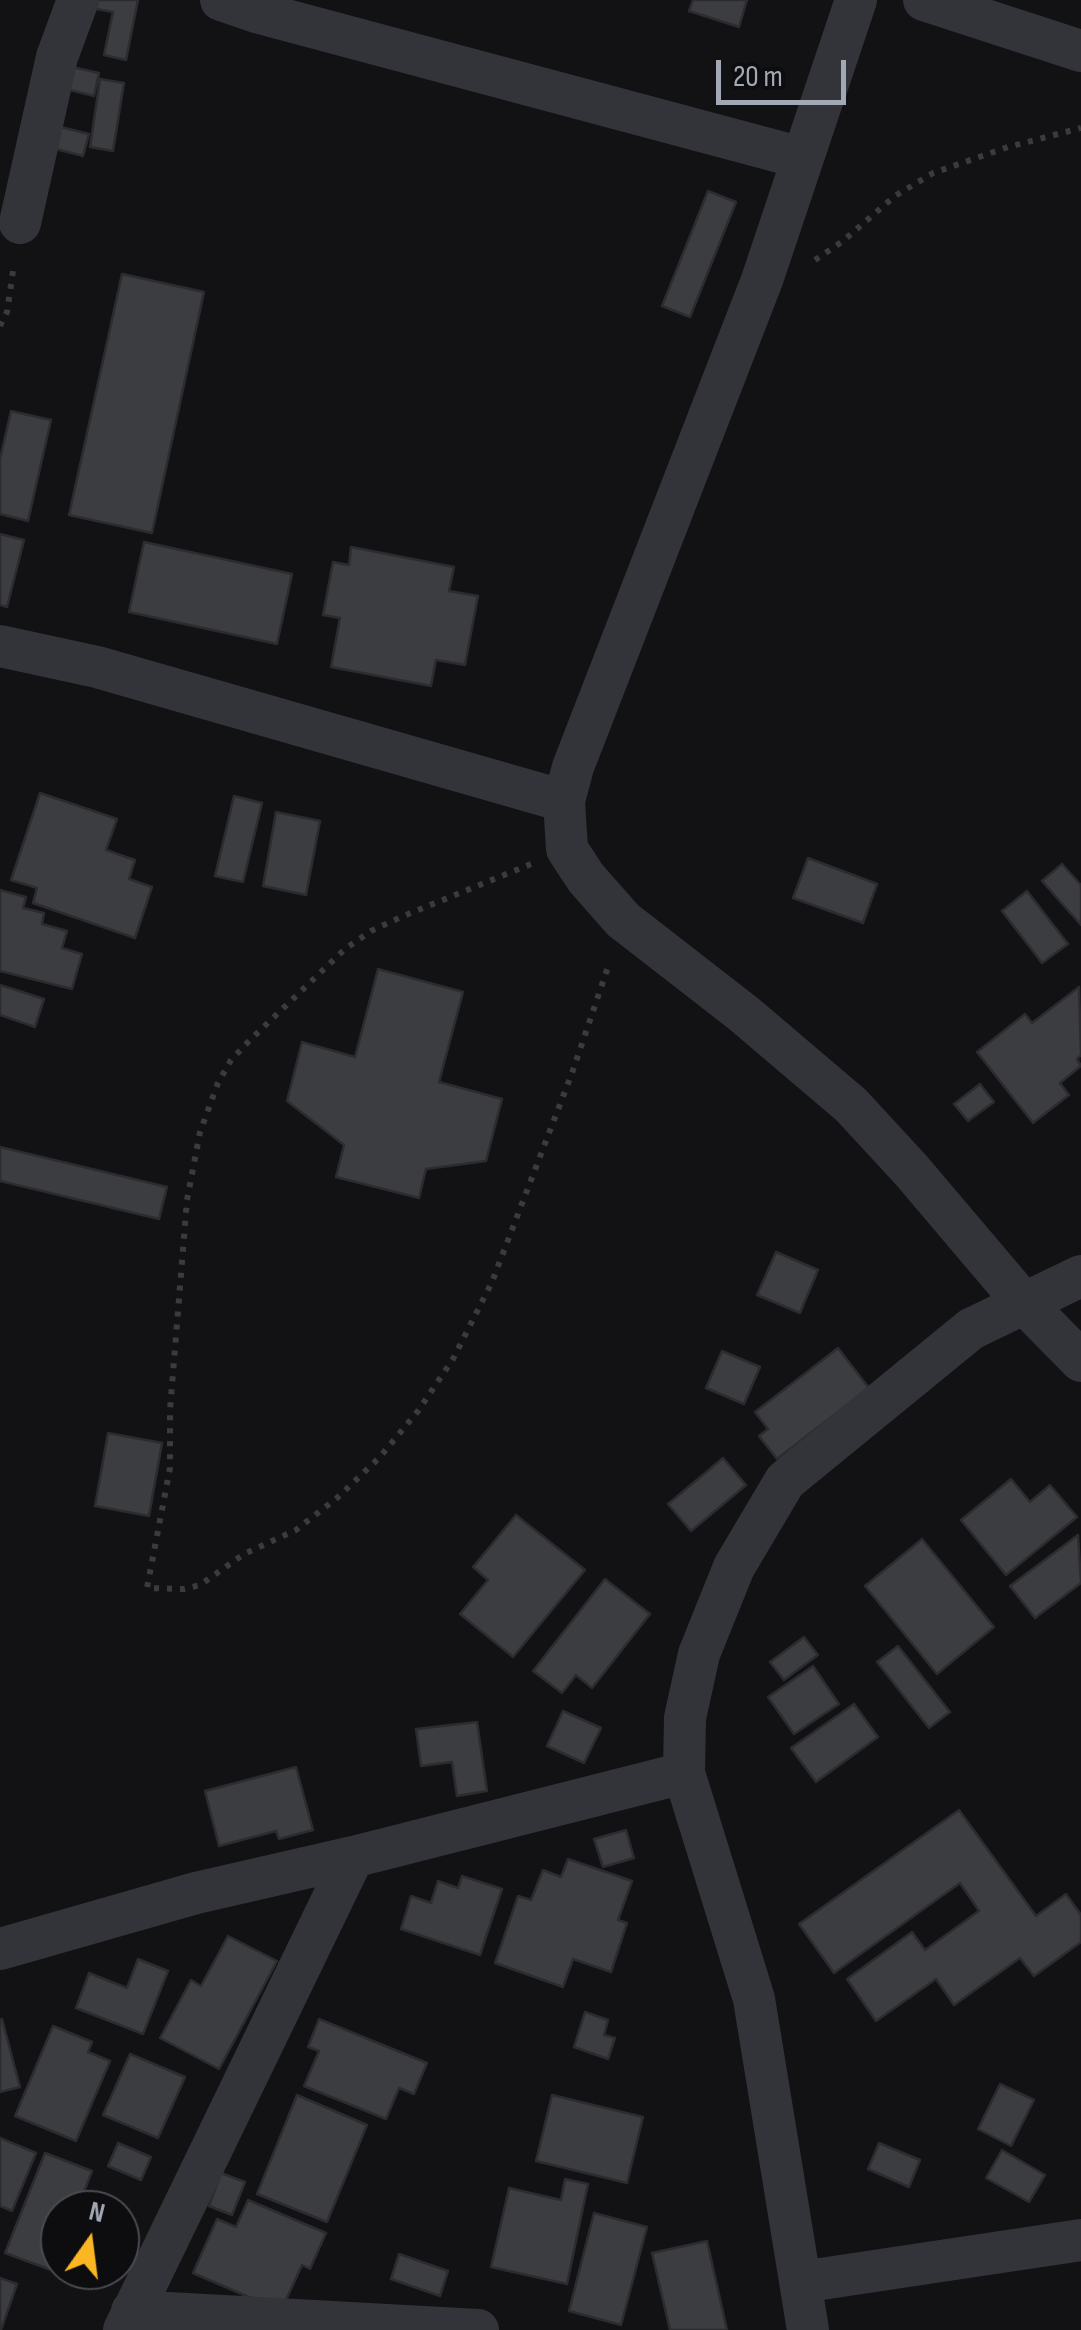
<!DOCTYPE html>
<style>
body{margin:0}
#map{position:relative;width:1081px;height:2330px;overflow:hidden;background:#121214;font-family:"Sofia Sans Condensed",sans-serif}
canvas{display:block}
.north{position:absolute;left:40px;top:2190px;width:100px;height:100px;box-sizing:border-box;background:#0d0d0f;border:2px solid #494b51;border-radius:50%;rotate:14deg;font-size:28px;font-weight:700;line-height:40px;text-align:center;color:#a3a8b5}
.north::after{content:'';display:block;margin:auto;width:35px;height:45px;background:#fbb622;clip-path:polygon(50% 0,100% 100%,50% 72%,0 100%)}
.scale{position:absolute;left:716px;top:60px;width:130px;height:45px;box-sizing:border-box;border:5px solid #a3a8b5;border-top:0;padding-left:12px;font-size:30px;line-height:35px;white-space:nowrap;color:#a3a8b5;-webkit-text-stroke:8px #0d0d0f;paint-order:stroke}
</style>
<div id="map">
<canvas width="1081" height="2330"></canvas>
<div class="north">N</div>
<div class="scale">20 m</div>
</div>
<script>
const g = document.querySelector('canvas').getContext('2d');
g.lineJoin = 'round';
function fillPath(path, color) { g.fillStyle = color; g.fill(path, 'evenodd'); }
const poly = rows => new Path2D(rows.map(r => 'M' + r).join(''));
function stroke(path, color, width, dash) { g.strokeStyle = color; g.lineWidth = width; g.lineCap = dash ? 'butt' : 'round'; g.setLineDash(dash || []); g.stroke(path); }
const building = poly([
 [93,0,138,0,126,60,104,55,113,12,91,8,93,0],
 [693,0,747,0,739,27,689,11,693,0],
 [72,67,99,73,94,96,66,89,72,67],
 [100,79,124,83,113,151,90,147,100,79],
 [61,127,89,134,83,156,56,149,61,127],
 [708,191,736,202,690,317,662,306,708,191],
 [122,274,204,292,152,533,69,515,122,274],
 [11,411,51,420,28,521,0,514,0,459,11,411],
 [0,534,24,540,7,607,0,605,0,534],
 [144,542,292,574,277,644,129,612,144,542],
 [351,547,454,567,449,591,478,596,465,665,436,660,431,686,331,667,340,618,323,615,333,562,349,565,351,547],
 [40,793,117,819,106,850,135,860,129,879,152,887,135,938,33,903,37,888,11,880,40,793],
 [234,796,262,803,243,882,215,876,234,796],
 [276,812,320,821,306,895,263,886,276,812],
 [808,858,877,884,863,923,793,898,808,858],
 [1062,864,1081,885,1081,925,1042,881,1062,864],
 [0,890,26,897,23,908,44,913,42,924,67,931,62,948,82,954,72,989,0,971,0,890],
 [1027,891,1068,944,1042,963,1002,911,1027,891],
 [378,969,463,992,439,1082,502,1099,486,1161,426,1169,419,1198,336,1177,344,1145,287,1101,302,1042,355,1057,378,969],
 [0,985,44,999,35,1027,0,1015,0,985],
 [1079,987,1081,1055,1077,1059,1081,1066,1060,1083,1069,1095,1033,1123,977,1052,1025,1014,1032,1023,1079,987],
 [980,1084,994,1102,968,1121,954,1104,980,1084],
 [0,1147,167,1187,159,1219,0,1181,0,1147],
 [776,1252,818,1270,800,1313,757,1295,776,1252],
 [838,1348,869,1388,777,1459,759,1436,768,1429,755,1412,838,1348],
 [722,1351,760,1367,744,1404,706,1388,722,1351],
 [108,1433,162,1443,149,1516,95,1506,108,1433],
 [723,1458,746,1485,691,1531,668,1504,723,1458],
 [1011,1479,1030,1502,1050,1485,1077,1517,1006,1575,961,1520,1011,1479],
 [516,1515,585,1570,513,1657,460,1614,488,1580,473,1567,516,1515],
 [1078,1535,1081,1583,1035,1618,1010,1586,1078,1535],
 [922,1539,994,1627,937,1674,865,1586,922,1539],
 [605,1579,650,1614,592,1688,576,1675,562,1693,533,1671,605,1579],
 [804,1637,818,1655,784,1680,770,1662,804,1637],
 [898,1646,950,1712,929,1728,877,1662,898,1646],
 [813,1666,839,1704,794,1734,768,1697,813,1666],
 [854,1704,878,1737,816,1782,791,1748,854,1704],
 [563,1711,601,1728,584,1763,547,1746,563,1711],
 [477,1722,487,1791,457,1796,452,1762,421,1766,416,1729,477,1722],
 [296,1767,313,1830,279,1839,276,1831,219,1846,205,1791,296,1767],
 [959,1810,1036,1916,1066,1894,1081,1915,1081,1942,1034,1976,1020,1958,954,2005,936,1979,876,2021,847,1979,912,1932,925,1950,979,1911,960,1883,834,1973,799,1924,959,1810],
 [626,1830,634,1858,603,1867,594,1839,626,1830],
 [568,1859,632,1881,618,1920,627,1923,611,1972,573,1959,563,1987,495,1963,518,1896,531,1900,543,1870,561,1877,568,1859],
 [462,1876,502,1889,480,1955,401,1929,411,1896,431,1903,438,1881,458,1888,462,1876],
 [228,1936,277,1961,219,2069,160,2038,191,1980,201,1986,228,1936],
 [138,1959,168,1971,143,2034,76,2008,89,1973,127,1988,138,1959],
 [585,2012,608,2020,604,2035,615,2038,608,2059,574,2047,585,2012],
 [2,2019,20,2087,0,2092,0,2020,2,2019],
 [319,2019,427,2063,414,2094,399,2088,386,2119,304,2086,319,2051,308,2047,319,2019],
 [53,2026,92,2042,88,2052,110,2061,76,2141,15,2116,53,2026],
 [130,2054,185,2077,158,2138,103,2115,130,2054],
 [1000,2084,1034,2100,1011,2146,978,2129,1000,2084],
 [297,2095,367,2125,327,2222,257,2194,297,2095],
 [552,2095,643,2117,627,2183,536,2161,552,2095],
 [0,2138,36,2153,12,2211,0,2206,0,2138],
 [118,2143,151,2157,141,2180,108,2166,118,2143],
 [879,2143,920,2160,909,2187,868,2169,879,2143],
 [1002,2150,1045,2175,1029,2202,986,2178,1002,2150],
 [45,2153,92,2171,77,2210,60,2210,60,2270,76,2270,73,2278,5,2253,45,2153],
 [221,2173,245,2182,232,2215,209,2206,221,2173],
 [565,2179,588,2184,567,2284,491,2267,509,2188,561,2200,565,2179],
 [248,2200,326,2233,310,2269,302,2265,281,2311,193,2273,217,2219,236,2227,248,2200],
 [594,2213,647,2227,621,2325,569,2311,594,2213],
 [707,2241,727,2330,670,2330,652,2253,707,2241],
 [399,2254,448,2271,440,2296,391,2279,399,2254],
 [0,2278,17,2284,1,2330,0,2330,0,2278]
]);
fillPath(building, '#3c3d41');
stroke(building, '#2c2c30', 2.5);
stroke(poly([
 [815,260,843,241,895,196,933,173,1008,147,1081,128],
 [0,326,7,312,14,264],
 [531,864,401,917,371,931,345,949,249,1041,231,1060,218,1083,200,1132,187,1200,170,1410,170,1468,147,1588,184,1589,200,1585,244,1554,296,1530,337,1498,379,1458,418,1411,453,1359,492,1282,572,1073,609,964]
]), '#393b40', 6, [5, 8]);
stroke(poly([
 [221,0,256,12,802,158],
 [856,0,762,280,573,767,564,801,567,849,586,878,623,920,744,1014,851,1105,911,1170,1023,1302,1081,1361],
 [924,0,1081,51],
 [20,223,57,57,78,0],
 [0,646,97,667,564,801],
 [0,1949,196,1893,353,1857,684,1773],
 [801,2282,1081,2240],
 [132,2311,478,2330],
 [124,2330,353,1857],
 [808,2330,754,1999,684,1773,685,1718,699,1654,734,1567,785,1481,971,1329,1081,1276]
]), '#333439', 42);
</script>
